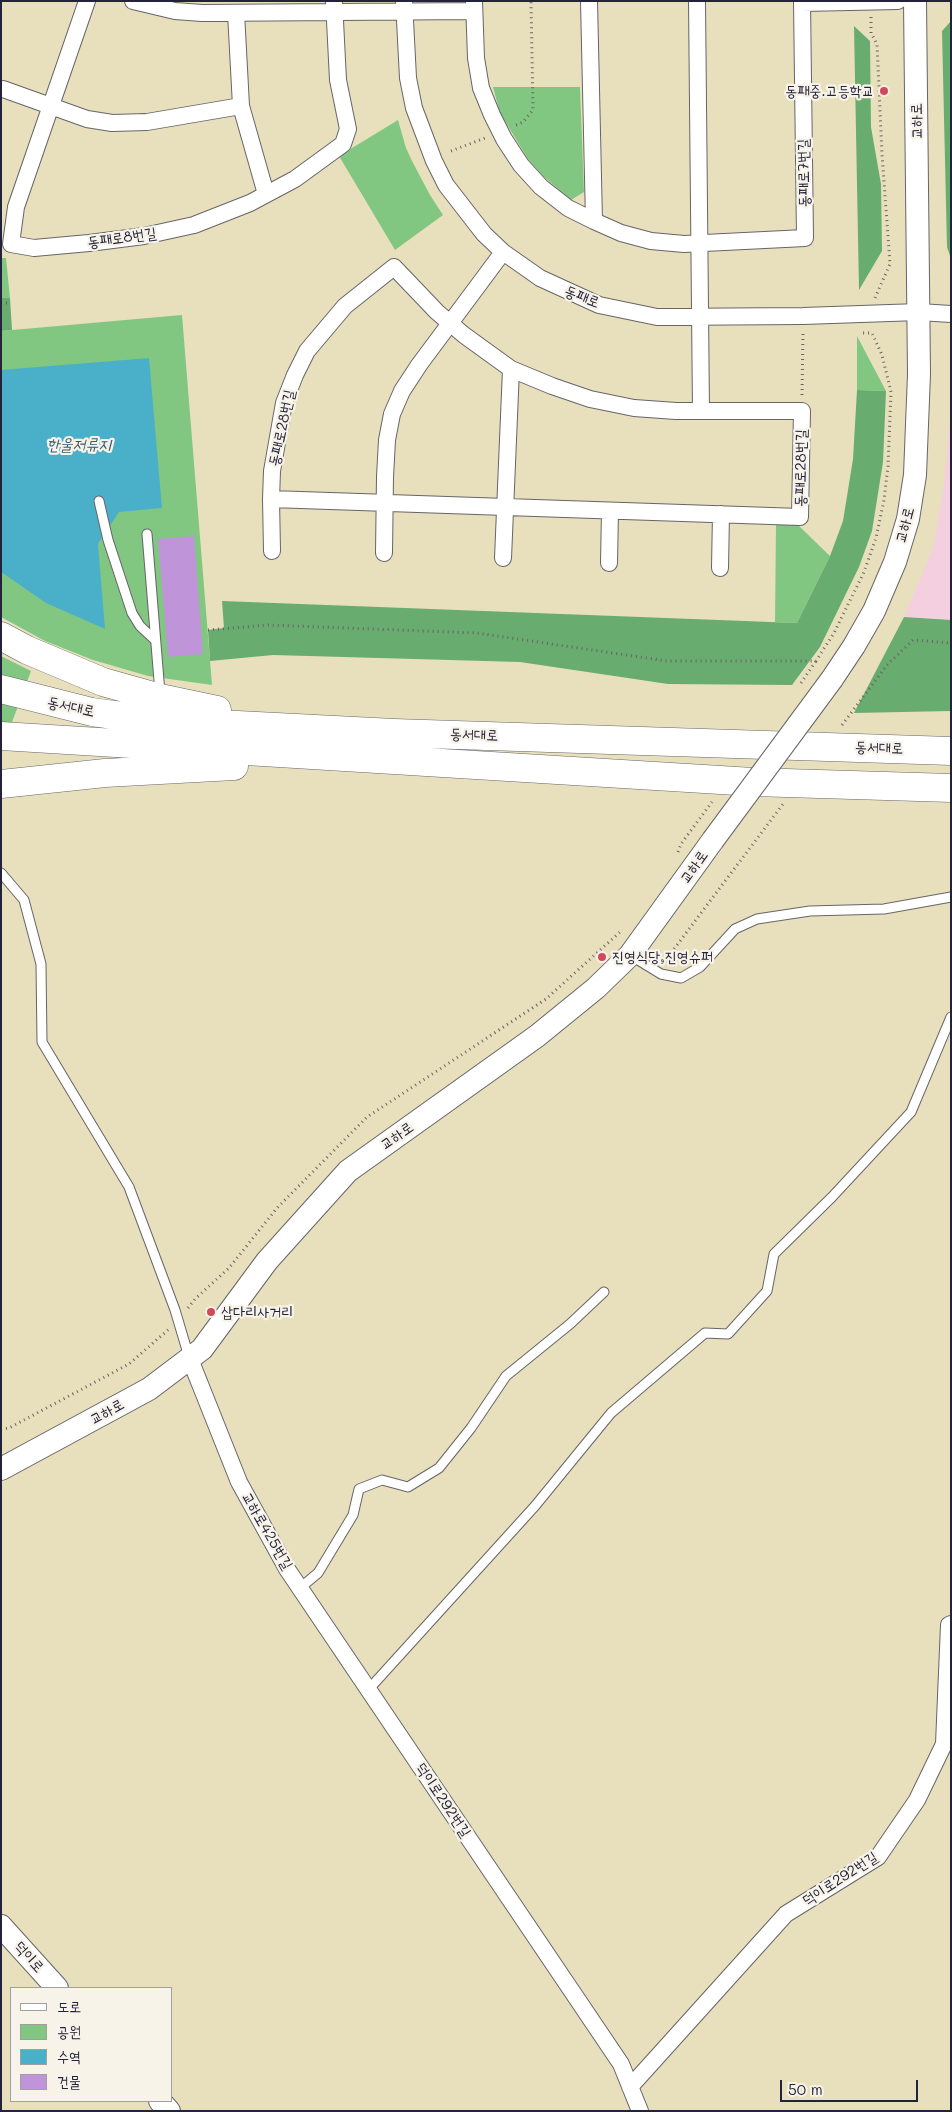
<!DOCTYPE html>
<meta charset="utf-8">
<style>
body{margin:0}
#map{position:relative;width:952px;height:2112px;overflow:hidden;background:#e8e0bc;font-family:Mali,"Poor Story",sans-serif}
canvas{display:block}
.frame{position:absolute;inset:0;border:2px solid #22223b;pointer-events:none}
.legend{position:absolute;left:10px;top:1987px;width:162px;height:115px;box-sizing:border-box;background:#f7f3e8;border:1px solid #a29fa3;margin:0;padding:6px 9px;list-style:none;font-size:15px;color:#22223b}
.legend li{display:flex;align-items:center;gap:10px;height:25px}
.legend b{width:25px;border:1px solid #a29fa3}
.scale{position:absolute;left:780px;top:2080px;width:138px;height:22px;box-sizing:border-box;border:2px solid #22223b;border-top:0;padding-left:6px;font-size:15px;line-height:18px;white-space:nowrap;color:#22223b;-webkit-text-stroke:4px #f7f3e8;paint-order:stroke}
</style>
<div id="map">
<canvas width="952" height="2112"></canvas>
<div class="frame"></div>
<ul class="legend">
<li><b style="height:6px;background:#fff"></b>도로</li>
<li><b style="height:14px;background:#82c781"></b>공원</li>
<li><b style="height:14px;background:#4ab0c9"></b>수역</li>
<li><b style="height:14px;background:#c094d8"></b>건물</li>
</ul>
<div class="scale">50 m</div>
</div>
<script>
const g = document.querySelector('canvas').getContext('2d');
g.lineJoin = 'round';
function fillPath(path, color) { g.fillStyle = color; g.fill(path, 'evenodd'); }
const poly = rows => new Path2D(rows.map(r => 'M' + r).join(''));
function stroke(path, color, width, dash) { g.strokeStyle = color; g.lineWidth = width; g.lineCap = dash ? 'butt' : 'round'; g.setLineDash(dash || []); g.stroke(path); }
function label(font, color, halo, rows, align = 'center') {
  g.font = font + ' Mali,"Poor Story",sans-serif'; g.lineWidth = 4.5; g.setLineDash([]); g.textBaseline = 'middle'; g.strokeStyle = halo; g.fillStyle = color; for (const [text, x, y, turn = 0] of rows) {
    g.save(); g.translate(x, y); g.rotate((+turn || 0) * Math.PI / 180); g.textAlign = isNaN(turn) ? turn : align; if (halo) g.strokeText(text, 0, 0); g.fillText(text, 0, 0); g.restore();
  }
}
fillPath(poly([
 [951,404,951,620,904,617,933,548,944,486]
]), '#f3cfe0');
fillPath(poly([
 [493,87,580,87,584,192,571,200,543,176,528,159,500,113],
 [398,120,406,148,412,161,430,195,443,215,395,250,339,156],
 [1,258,6,258,10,298,1,298],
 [182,315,212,685,148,676,93,660,45,641,1,617,1,331],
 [857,336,886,391,857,390],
 [776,524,798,525,830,556,797,623,775,622],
 [1,656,31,671,1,752]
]), '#82c781');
fillPath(poly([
 [951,21,951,259,947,247,942,31],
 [854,26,870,41,871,127,881,184,882,251,859,290],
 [1,298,10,298,12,330,1,331],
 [857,390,886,391,883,462,872,531,859,567,820,647,792,685,668,684,520,662,273,655,210,661,208,630,224,628,222,601,797,623,830,556,843,521,853,459],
 [904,617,951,620,951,711,854,713]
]), '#69ac6f');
fillPath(poly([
 [149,358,162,508,119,512,98,544,105,629,46,603,1,572,1,370]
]), '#4ab0c9');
fillPath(poly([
 [194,536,203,654,168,657,158,539]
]), '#c094d8');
const lane = poly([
 [99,501,108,540,132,613,140,626,155,640],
 [147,534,160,693],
 [1,873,24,900,41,964,42,1042,129,1187,175,1310,189,1357],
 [630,955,661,974,681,978,700,967,735,929,757,919,810,911,884,909,951,897],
 [300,1588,318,1573,353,1515,359,1489,382,1480,408,1487,439,1468,471,1428,506,1376,570,1324,604,1292],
 [369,1689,535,1506,611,1413,705,1333,728,1334,767,1291,774,1254,832,1197,911,1112,951,1017]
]);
const street = poly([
 [87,1,16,207,11,244,34,248,89,243,144,236,194,225,250,203,295,179,343,144,348,129,338,80,334,1],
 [133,1,175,11,202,13,474,11],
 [404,1,408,78,414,108,434,161,446,185,484,234,503,252,540,278,599,305,657,317,803,316,919,312,951,314],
 [474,1,476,58,481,88,492,115,504,139,521,165,541,187,568,208,594,221,621,233,651,241,684,244,805,238,802,1],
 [589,1,594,221],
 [697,1,701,411],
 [802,3,898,1],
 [236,13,241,106,266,194],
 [3,89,87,119,112,123,147,122,241,106],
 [394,267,437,312,464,335,511,369,552,386,590,399,634,408,676,411,802,411,800,517,271,499,272,471,284,403,295,375,307,351,345,306,394,267],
 [271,499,272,551],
 [384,553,385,477,387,440,392,414,402,391,419,365,503,252],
 [503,558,511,369],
 [609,563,610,511],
 [720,568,721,514],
 [190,1359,239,1482,287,1569,621,2064,640,2111],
 [630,2087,786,1914,878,1857,917,1800,944,1744,949,1625,951,1624]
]);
const secondary = poly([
 [832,679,854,646,874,611,895,562,908,519,915,475,919,374,915,1],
 [1,1469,149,1389,202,1349,267,1261,348,1171,537,1036,596,988,630,955,713,840],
 [1,1926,57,1988],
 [160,2101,169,2111]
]);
const highway = poly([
 [1,636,27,650,103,682,160,698,217,710],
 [1,689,92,712,159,721,394,733,951,751],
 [1,736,753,782,951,788],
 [1,784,105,773,234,766]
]);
stroke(lane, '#676468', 11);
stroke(street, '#676468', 18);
stroke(secondary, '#676468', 24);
stroke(highway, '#676468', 29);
stroke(poly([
 [871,17,871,33,877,44,882,154,890,264,875,298],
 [516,125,523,122,533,110,531,1],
 [451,151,485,138],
 [1,303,10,303],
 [802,395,803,331],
 [208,630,268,625,477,633,667,661,816,661,834,633,864,572,876,538,884,500,888,466,891,392,882,355,872,333,860,333],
 [801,683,816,661],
 [842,725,887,665,913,640,951,643],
 [678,852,681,844,712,802],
 [665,961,783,804],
 [188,1308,195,1299,229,1268,277,1208,367,1117,546,999,620,932],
 [1,1429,9,1428,129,1364,169,1329]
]), '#676468', 3, [1, 4]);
stroke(lane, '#fff', 9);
stroke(street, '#fff', 16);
stroke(secondary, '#fff', 22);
stroke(highway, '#fff', 28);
const secondaryBridge = poly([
 [713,840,832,679]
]);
stroke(secondaryBridge, '#676468', 24, []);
stroke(secondaryBridge, '#fff', 22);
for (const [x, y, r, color] of [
 [884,91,5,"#d1495b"],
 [602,957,5,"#d1495b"],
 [211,1312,5,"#d1495b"]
]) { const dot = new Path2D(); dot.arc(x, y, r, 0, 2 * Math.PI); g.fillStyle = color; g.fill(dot); stroke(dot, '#f7f3e8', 2); }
label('15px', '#22223b', '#f7f3e8', [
 ["동패중.고등학교",874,91,"right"],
 ["진영식당,진영슈퍼",612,957],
 ["삽다리사거리",221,1312]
], 'left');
label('15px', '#22223b', '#f7f3e8', [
 ["교하로",917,121,-91],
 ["동패로7번길",804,173,-91],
 ["동패로8번길",122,238,-8],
 ["동패로",582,297,21],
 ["동패로28번길",282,428,-78],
 ["동패로28번길",801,468,-89],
 ["교하로",905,525,-76],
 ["동서대로",71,707,12],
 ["동서대로",474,735,2],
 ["동서대로",879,748,2],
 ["교하로",694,867,-55],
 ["교하로",397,1136,-35],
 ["교하로",107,1412,-29],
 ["교하로425번길",267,1531,60],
 ["덕이로292번길",443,1800,56],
 ["덕이로292번길",840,1879,-33],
 ["덕이로",29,1957,48]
]);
label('italic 16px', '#325b74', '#f7f3e8', [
 ["한울저류지",79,445]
]);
</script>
